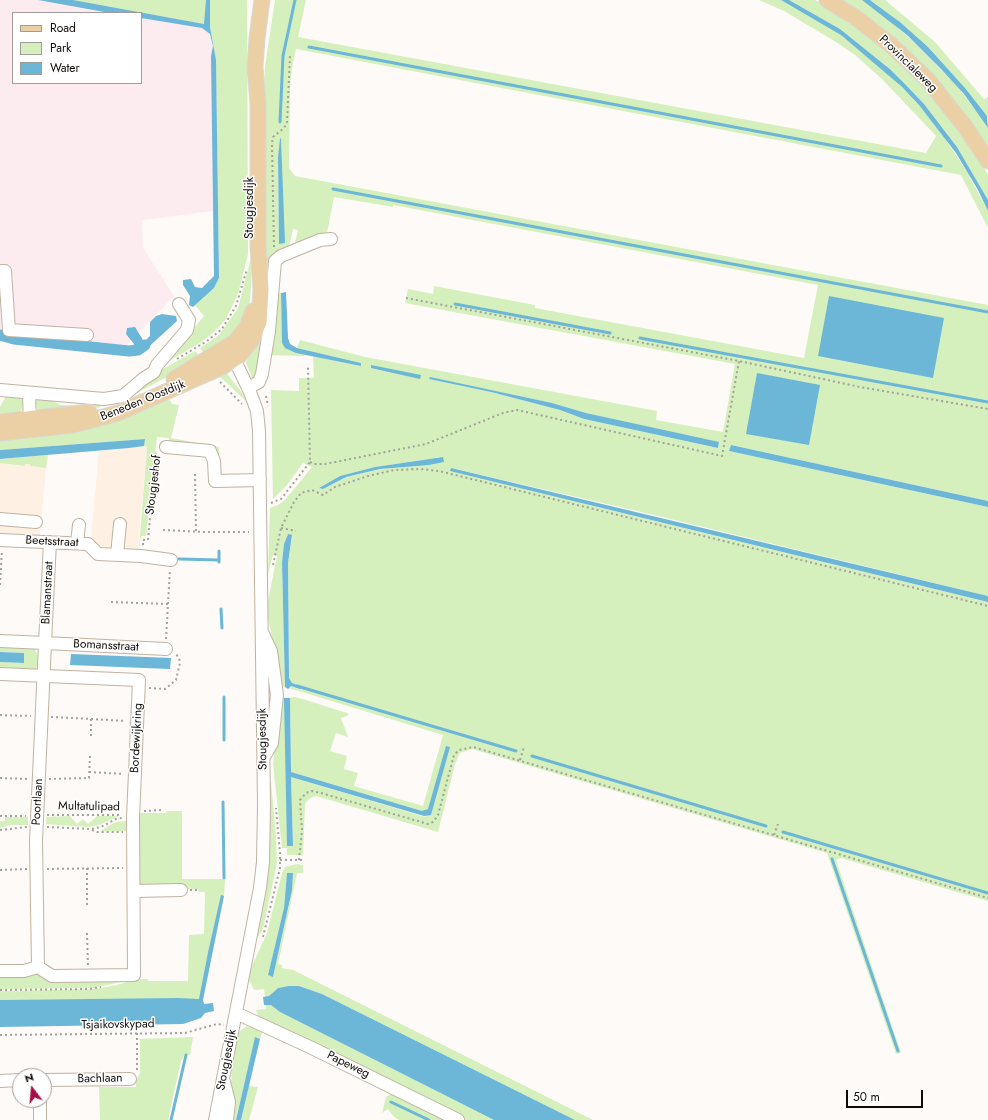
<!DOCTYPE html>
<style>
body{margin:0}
#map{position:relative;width:988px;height:1120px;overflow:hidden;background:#fefaf7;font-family:Jost,sans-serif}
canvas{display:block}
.legend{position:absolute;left:12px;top:12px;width:130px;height:72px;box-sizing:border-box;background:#fff;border:1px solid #9f9d9b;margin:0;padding:5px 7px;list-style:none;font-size:12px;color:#100b06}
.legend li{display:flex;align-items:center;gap:8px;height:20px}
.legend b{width:20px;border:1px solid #9f9d9b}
.north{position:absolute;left:12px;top:1068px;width:40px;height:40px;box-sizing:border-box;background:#fff;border:1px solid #9f9d9b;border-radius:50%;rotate:344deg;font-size:11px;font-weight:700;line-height:16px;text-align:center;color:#100b06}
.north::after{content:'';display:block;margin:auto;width:14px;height:18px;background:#a60f45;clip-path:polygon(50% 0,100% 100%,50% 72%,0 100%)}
.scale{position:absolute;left:846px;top:1090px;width:77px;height:18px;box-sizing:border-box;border:2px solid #100b06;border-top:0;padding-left:5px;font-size:12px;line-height:14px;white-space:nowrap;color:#100b06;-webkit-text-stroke:3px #fff;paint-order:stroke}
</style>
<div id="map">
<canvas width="988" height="1120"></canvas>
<ul class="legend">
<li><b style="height:5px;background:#ebd0a5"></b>Road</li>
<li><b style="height:11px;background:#d5f0bd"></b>Park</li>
<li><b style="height:11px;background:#6cb6d8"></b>Water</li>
</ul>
<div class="north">N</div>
<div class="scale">50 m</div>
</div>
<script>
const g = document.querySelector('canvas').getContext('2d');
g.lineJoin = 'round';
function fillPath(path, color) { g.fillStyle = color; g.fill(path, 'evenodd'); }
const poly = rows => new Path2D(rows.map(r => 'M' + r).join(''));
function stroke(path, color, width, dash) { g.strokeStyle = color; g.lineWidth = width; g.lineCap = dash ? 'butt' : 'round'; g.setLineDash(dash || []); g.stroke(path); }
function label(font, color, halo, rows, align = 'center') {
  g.font = font + ' Jost,sans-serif'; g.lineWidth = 3; g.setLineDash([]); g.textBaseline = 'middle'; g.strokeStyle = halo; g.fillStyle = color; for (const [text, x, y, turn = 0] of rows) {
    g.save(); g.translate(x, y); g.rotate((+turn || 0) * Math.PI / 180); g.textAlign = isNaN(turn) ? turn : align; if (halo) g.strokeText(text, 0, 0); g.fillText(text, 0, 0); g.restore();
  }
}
fillPath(poly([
 [144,446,147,447,138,549,100,547,91,538,99,451],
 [47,456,40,535,0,533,0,460]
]), '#fef1e3');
fillPath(poly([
 [0,0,227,0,229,209,142,220,143,248,174,296,127,345,7,334,0,331],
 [13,13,141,13,141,83,13,83]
]), '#fdecef');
fillPath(poly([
 [73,0,206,0,206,22,205,24,188,21],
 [210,0,247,0,248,254,238,294,226,319,214,332,203,341,162,365,204,316,195,305,214,288,219,278,216,60,210,27],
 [275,0,306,0,298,37,926,153,936,136,882,79,855,55,836,42,784,11,759,0,781,0,841,34,886,71,919,105,940,131,966,170,988,211,988,228,961,175,296,49,292,68,290,86,289,168,295,176,988,305,988,501,731,445,729,451,988,507,988,596,633,510,451,468,593,506,988,602,988,901,841,858,836,860,901,1053,896,1054,827,853,472,749,460,753,455,764,438,832,316,796,309,799,305,804,303,855,287,855,287,848,282,848,273,764,280,704,283,698,296,697,347,713,349,715,341,718,348,737,336,733,330,751,347,756,344,769,358,773,354,786,423,806,443,735,282,686,268,618,268,601,277,556,273,555,268,574,270,508,278,505,285,500,312,467,303,463,287,485,273,499,271,390,299,391,299,378,314,378,313,356,361,366,361,363,297,348,300,340,365,357,657,411,656,420,723,432,735,364,405,303,408,289,433,294,434,286,535,305,535,308,804,358,818,285,393,205,393,207,334,197,327,233,294,247,298,230,293,229,289,247,278,255,258,372,254,379,252,378,246,362,252,346,265,66],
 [281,138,284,243,279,244,278,159],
 [430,378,552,403,586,413,719,443,718,448,584,419,560,410,491,392,429,379],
 [442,457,443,462,429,465,380,469,346,477,323,489,319,488,340,476,375,467],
 [288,534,292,536,288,563,289,678,292,683,300,686,299,689,291,686,288,688,285,687,282,562,284,544],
 [285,698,290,698,291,772,422,811,425,811,428,808,425,817,291,777,293,846,288,846],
 [789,0,815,0,827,6,853,24,887,51,923,84,938,102,978,157,988,175,988,200,957,147,924,104,905,84,891,70,840,29],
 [838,0,862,0,881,13,917,45,958,87,982,119,988,128,988,149],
 [870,0,885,0,935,42,984,99,988,97,988,118,965,88,928,47,900,22],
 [253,250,250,302,243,326,206,357,200,348,219,335,238,308],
 [281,293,282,343,296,353,304,354,304,356,267,355,275,294],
 [195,351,197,352,200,359,128,398,147,378],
 [225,371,243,394,246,401,218,375],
 [167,395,172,404,179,405,171,438,219,447,219,458,215,449,169,442,169,438,157,437,146,536,141,536,139,549,147,447,144,446,144,439,0,450,0,437],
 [6,396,18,396,22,399,23,403,21,412,0,416,0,407],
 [39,399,50,400,61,405,90,406,97,403,101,407,90,409,38,411,35,402],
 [48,455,46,468,30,466,30,464,25,464,25,466,0,463,0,459],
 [0,645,34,647,37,655,37,666,34,671,0,669,0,662,23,663,24,653,0,652],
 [271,782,276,837,277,863,263,929,257,939,269,861,269,783],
 [166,811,182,811,182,879,225,879,224,896,221,897,208,952,200,999,0,1000,0,991,94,989,117,985,130,981,130,979,148,979,148,981,188,981,189,935,204,934,205,892,199,892,198,889,180,889,179,885,175,884,140,884,140,813,166,813],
 [70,816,77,824,83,819,88,824,97,816,119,816,99,825,89,827,46,824,46,817],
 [5,817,28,817,28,825,11,825,0,828,0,821,5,821],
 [126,821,126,831,100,831,116,822],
 [297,864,303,865,303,873,297,873,278,964,282,965,282,968,293,970,593,1120,575,1120,322,994,299,986,278,988,269,996,265,997,264,989,254,990,249,980,251,968,267,933,282,873,285,867],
 [287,873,293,874,290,900,273,976,268,975,284,908],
 [37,973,45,979,125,979,125,981,93,988,0,989,0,976],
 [271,1004,280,1012,494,1120,465,1120,258,1016,256,1010,266,1009,266,1005],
 [247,1026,263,1030,260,1039,255,1038,236,1120,229,1120,232,1066,238,1036,240,1031],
 [193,1037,190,1055,184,1055,181,1061,168,1120,100,1120,99,1087,136,1087,136,1081,140,1073,140,1039],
 [249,1086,258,1087,249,1120,241,1120],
 [393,1093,447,1120,399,1120,394,1117,388,1109,382,1113,386,1097]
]), '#d5f0bd');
fillPath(poly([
 [38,0,73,0,204,24,206,0,210,0,210,27,216,60,219,278,214,288,193,307,189,305,190,296,183,285,183,280,191,279,195,287,202,288,214,276,211,56,213,46,210,34,202,28,141,18,141,13,110,13],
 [781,0,789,0,840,29,891,70,905,84,924,104,957,147,988,200,988,211,978,190,956,153,919,105,901,86,841,35],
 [862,0,870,0,874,3,900,22,928,47,965,88,987,116,988,128,964,94,941,69,907,35],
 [281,138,285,243,279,244,278,157,280,139],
 [286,292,288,338,290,344,297,348,361,363,361,366,296,353,285,348,282,343,281,293],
 [829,296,944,318,933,378,818,356],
 [162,314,176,316,177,321,143,352,131,353,134,344,126,334,127,328,135,327,143,340,146,340,150,336,150,322,156,316],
 [371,365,421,375,420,379,371,368],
 [757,373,820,385,809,445,746,434],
 [430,377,552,403,586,413,719,442,718,448,584,419,560,410,491,392,429,379],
 [145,439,144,446,129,448,0,459,0,450],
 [731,445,988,501,988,507,729,451],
 [443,457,444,462,429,465,380,469,346,477,323,489,319,488,340,476,375,467],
 [451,468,988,596,988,602,450,471],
 [288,534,292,535,288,563,289,678,292,683,300,686,300,689,291,686,288,689,285,687,282,562,284,544],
 [0,652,24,653,24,663,0,662],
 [71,654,171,658,170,669,70,665],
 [284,698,290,698,291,772,422,811,428,809,446,746,450,747,431,815,424,816,291,777,293,846,287,846],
 [287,873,293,873,292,890,273,977,268,975,284,908],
 [221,895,224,896,203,1000,204,1004,213,1003,214,1011,205,1013,201,1018,183,1024,0,1027,0,1000,178,998,199,999,208,952],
 [289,986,299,986,322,994,575,1120,494,1120,280,1012,271,1005,264,1005,263,997,269,996,278,988],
 [255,1037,260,1039,249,1086,241,1120,236,1120]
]), '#6cb6d8');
stroke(poly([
 [309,47,941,166],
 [280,122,283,56,295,0],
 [333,189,988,312],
 [455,304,610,333],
 [640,338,988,402],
 [179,559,219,560],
 [219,562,219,551],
 [221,609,222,628],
 [297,686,516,751],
 [224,697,224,740],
 [532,756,766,826],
 [223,802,224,878],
 [783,832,988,893],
 [832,859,898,1051],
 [391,1102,429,1120],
 [171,1120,186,1055]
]), '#6cb6d8', 3);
stroke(poly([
 [0,335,14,339,129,351,138,350,145,345]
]), '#6cb6d8', 11);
const minor = poly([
 [0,271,5,271,9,330,87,335],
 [248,388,259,382,262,374,269,331,275,261,281,256,320,240,331,239],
 [0,390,104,399,123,396,143,379,154,372,157,365,187,330,189,320,179,304],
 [29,393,30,427],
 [166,447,210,451,214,461,215,481,260,480],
 [0,519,36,522],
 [0,540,88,544,98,554,141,556,171,560],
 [50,542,45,643,166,649],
 [77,543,79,525],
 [117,555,120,524],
 [263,634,271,651,277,695,272,743,264,757],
 [0,641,45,643,36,841,38,967,24,971,0,971],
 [0,674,139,680,133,818,134,975,52,976,38,967],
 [134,891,181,890],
 [236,1013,312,1048,458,1120],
 [44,1080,130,1079],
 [0,1081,20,1080],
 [224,1082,229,1102,227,1120],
 [40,1100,40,1120],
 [215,1120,260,888,263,862,264,805,259,431,257,411,250,392,237,365,228,353]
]);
const major = poly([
 [827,0,855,17,891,45,928,80,966,128,988,161],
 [174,379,235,342,247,327,253,311],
 [0,422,89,412],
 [0,433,73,425,118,413,222,367,239,356,251,341,259,322,261,290,258,246,258,103,255,67,257,38,262,0]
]);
stroke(minor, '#c0b2a1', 14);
stroke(major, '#d9d8d7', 17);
stroke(poly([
 [274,247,272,143,273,137,284,128,287,122,290,56],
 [406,298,739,361,860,387,988,409],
 [177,359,207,341,222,329,236,306,247,269],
 [220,382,242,404],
 [266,396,268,406],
 [310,462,314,464,325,464,426,444,503,413,517,410,722,456,739,361],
 [195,474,196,532],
 [271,503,281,499,310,462,308,367],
 [281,528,296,531],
 [163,530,204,532,249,532],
 [143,545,143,540,148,540,156,452],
 [273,565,281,528,294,502,301,493,312,490,323,495,335,487,368,476,394,470,420,469,439,471,988,606],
 [0,585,2,550],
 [111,602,168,604],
 [166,639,170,569],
 [149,688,165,689,176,680,180,663,179,658,175,653],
 [0,715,31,716],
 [51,717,91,719,91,739],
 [91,719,126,721],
 [520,760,524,747],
 [89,772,124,774],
 [0,778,29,779],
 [49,779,89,778,90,756],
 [144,811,163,810],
 [47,815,122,815],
 [0,816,26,816],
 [47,827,91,829,101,827,116,819,122,818],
 [0,830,27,827],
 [92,830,97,832,123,832],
 [774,835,778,824],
 [280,860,304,860],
 [299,860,302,831,300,800,306,793,312,791,321,793,428,824,433,822,438,815,454,755,459,750,473,747,988,898],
 [87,868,87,906],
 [47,869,123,868],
 [0,870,27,869],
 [190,890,197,890],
 [87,933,88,966],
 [263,937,280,868,280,853,276,808],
 [0,990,89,989,101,987],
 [137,1033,137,1071],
 [0,1035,185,1033,217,1024,224,1025]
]), '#a4a09c', 2, [2, 3]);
stroke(minor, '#fff', 12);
stroke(major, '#ebd0a5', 15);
label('12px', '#100b06', '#fff', [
 ["Provincialeweg",908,64,44],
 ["Stougjesdijk",250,208,-90],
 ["Beneden Oostdijk",143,401,-22],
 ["Stougjeshof",154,485,-83],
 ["Beetsstraat",52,542,3],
 ["Blamanstraat",48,593,-87],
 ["Bomansstraat",106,646,3],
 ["Bordewijkring",137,738,-87],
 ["Stougjesdijk",263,739,-91],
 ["Poortlaan",38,802,-87],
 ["Multatulipad",89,807,1],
 ["Tsjaikovskypad",118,1025,-1],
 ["Stougjesdijk",227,1060,-79],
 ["Papeweg",348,1065,26],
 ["Bachlaan",100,1079,-1]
]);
</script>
